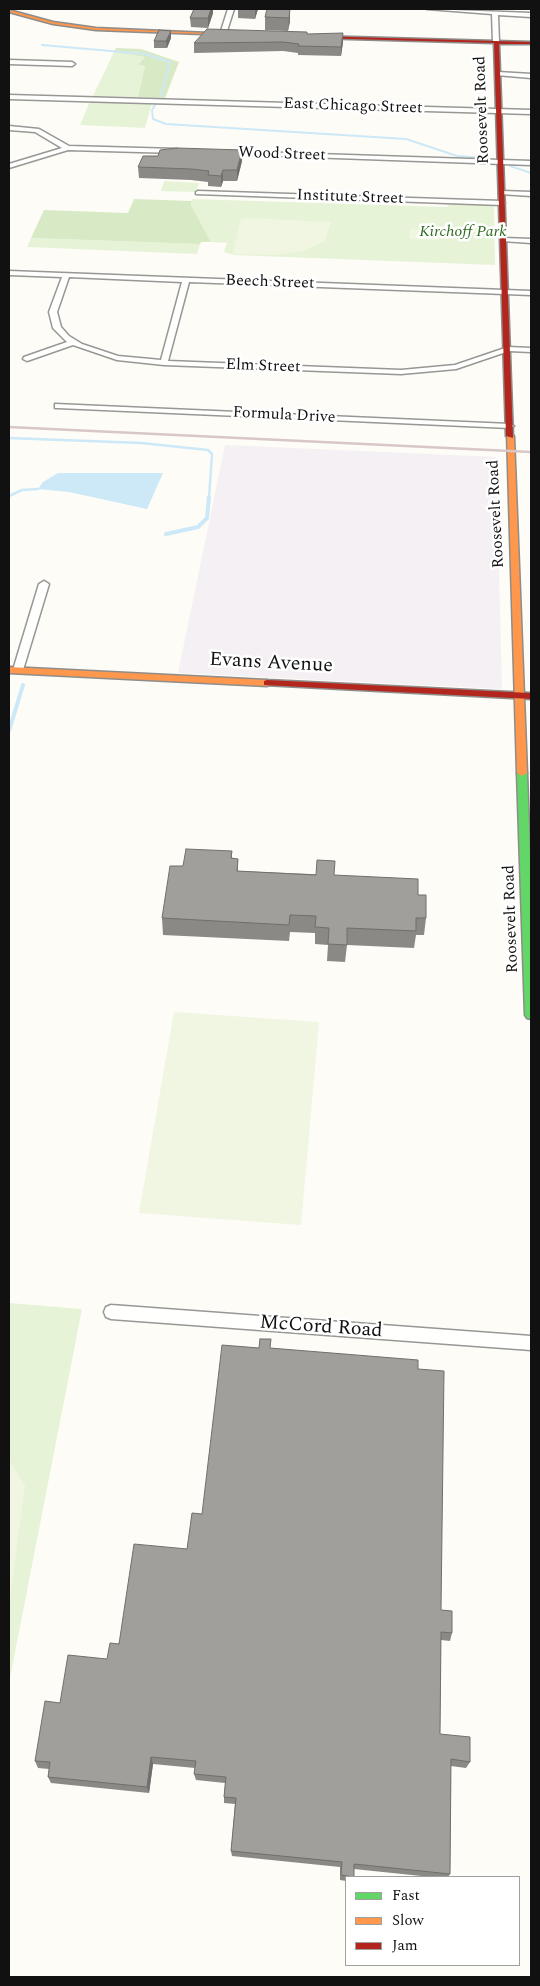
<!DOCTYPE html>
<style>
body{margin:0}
#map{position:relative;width:540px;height:1986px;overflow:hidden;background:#fdfcf7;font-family:Spectral,serif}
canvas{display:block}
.frame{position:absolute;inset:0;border:10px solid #111;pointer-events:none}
.legend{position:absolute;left:345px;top:1876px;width:175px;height:90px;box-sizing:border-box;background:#fff;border:1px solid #a0a0a0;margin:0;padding:6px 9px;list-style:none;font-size:15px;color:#111}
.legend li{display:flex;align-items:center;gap:10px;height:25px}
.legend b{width:25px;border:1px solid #a0a0a0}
</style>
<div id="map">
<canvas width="540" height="1986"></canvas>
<div class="frame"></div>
<ul class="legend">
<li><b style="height:6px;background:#63d668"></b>Fast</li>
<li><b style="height:6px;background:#ff974d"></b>Slow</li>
<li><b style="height:6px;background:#b3261e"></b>Jam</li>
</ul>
</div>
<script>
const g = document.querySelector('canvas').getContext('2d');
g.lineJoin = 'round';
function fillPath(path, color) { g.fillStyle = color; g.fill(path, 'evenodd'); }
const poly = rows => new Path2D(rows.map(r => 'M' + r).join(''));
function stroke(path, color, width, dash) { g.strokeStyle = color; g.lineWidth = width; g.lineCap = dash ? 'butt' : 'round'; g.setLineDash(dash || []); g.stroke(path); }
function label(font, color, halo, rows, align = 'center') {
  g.font = font + ' Spectral,serif'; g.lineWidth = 5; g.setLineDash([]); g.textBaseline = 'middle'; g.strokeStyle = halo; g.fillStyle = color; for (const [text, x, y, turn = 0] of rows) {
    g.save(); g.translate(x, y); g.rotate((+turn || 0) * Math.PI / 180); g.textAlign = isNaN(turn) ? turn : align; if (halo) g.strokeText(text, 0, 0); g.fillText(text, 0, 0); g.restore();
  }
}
fillPath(poly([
 [225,445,496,457,502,689,178,673]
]), '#f5f0f3');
fillPath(poly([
 [114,52,145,57,138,65,145,66,138,97,93,96],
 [90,101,96,102,152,103,145,128,80,125],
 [164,181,199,183,196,192,161,191],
 [192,199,448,207,449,203,494,204,495,265,234,255,224,252,227,243,211,242,191,205],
 [31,238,200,244,197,254,27,247],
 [9,1303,82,1309,9,1683]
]), '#e7f3d7');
fillPath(poly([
 [116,48,141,49,179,62,165,98,138,97,145,66,138,65,145,57,114,52],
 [134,199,192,201,191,205,211,242,201,242,200,244,31,238,44,210,128,213]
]), '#d8eac5');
fillPath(poly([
 [245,218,331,222,325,241,303,251,276,255,233,254,240,220],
 [410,229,439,230,439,240,410,239],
 [174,1012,319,1022,301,1225,139,1213],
 [9,1460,25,1485,9,1606]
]), '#f0f6e1');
fillPath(poly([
 [58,473,163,473,147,509,69,492,38,489,43,482]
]), '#cde8f7');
stroke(poly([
 [42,45,145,54,170,62,161,96],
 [155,105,152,110,153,119,166,124,406,139,457,156,486,158],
 [510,166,531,173]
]), '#cde8f7', 2);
stroke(poly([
 [9,438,141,443,208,450,212,454,209,498],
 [9,496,22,490,38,489]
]), '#cde8f7', 2.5);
stroke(poly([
 [166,534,198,527,207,518,209,497],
 [9,731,23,685]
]), '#cde8f7', 4);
const street = poly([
 [228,9,234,9,226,34,223,36,220,34,228,9],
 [427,9,531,13,531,17,498,15,499,42,496,44,493,42,492,14,427,9],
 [9,60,72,62,75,64,72,66,9,64,9,60],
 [498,72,531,74,531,78,496,75,498,72],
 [9,95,531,110,531,114,9,99,9,95],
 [9,126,39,129,69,146,176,149,179,151,176,153,68,150,9,168,9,164,62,148,35,132,9,130,9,126],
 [226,151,531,161,531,165,224,154,226,151],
 [198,191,502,201,505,203,502,205,196,194,196,192,198,191],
 [502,191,531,192,531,196,500,194,499,193,502,191],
 [504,238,531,239,531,243,502,241,501,240,504,238],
 [9,271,531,291,531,295,189,282,168,361,401,370,455,365,508,347,531,348,531,352,509,351,456,369,401,374,164,365,117,360,73,345,27,361,23,359,24,357,67,342,53,328,49,312,62,277,9,275,9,271],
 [69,277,182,282,161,360,118,356,82,344,69,336,61,327,57,312,69,277],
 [55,404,510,424,514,426,510,428,58,408,55,408,55,404],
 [44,581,49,584,23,670,18,673,14,672,13,670,39,584,44,581],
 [111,1305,531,1336,531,1350,111,1319,106,1317,104,1312,106,1307,111,1305]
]);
const fast = poly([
 [522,770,527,773,531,881,531,1019,527,1018,525,1015,517,773,522,770]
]);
const slow = poly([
 [9,10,53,22,96,28,231,34,229,35,96,30,53,24,9,12,9,10],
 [507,434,514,436,527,773,522,776,517,773,507,434],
 [9,667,267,680,272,683,267,686,9,673,9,667]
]);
const jam = poly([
 [316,36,531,42,531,44,499,44,513,438,506,436,494,43,314,38,316,36],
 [267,680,530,693,531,699,264,685,264,681,267,680]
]);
stroke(street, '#979795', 3);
stroke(fast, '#8e8d8b', 3);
stroke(slow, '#8e8d8b', 3);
stroke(jam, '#8e8d8b', 3);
fillPath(street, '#fffffe');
fillPath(fast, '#63d668');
fillPath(slow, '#ff974d');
fillPath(jam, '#b3261e');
stroke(poly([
 [9,427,531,452]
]), '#d9c6c7', 2.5);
fillPath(poly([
 [194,9,213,9,213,13,208,28,191,27,190,18],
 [238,9,258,9,255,19,238,18],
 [290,9,290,21,288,31,265,30,265,17],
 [171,31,171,38,167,48,154,48,154,41],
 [307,34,343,42,341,56,298,55,298,53,283,51,194,53,194,43],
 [242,161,237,181,223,181,221,187,208,186,208,182,191,180,139,178,138,167],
 [232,851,232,858,238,859,238,871,334,875,418,895,426,918,424,935,416,935,414,948,347,945,345,962,327,961,328,945,315,944,315,933,290,932,289,941,163,935,162,918,183,866],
 [259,1348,271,1348,418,1369,441,1610,452,1633,450,1641,441,1640,440,1734,470,1762,466,1768,451,1766,450,1874,448,1877,431,1877,354,1869,354,1877,346,1877,346,1881,340,1880,340,1867,232,1856,231,1851,235,1804,224,1803,224,1797,225,1783,196,1780,194,1774,195,1768,153,1764,149,1793,51,1783,48,1777,49,1769,38,1768,35,1761,60,1703,107,1659,187,1549,202,1514]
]), '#8a8986');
fillPath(poly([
 [211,9,213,9,213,13,208,28,208,18],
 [255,9,258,9,255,19],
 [290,9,290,21,288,31,289,18],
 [171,31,171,38,167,48,166,41],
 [343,33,343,42,341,56,341,47],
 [242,150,242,161,237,181,237,170],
 [223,170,223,181,221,187,221,176],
 [151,1757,153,1764,149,1793,147,1787]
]), '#716f6d');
const building = poly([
 [194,9,211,9,208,18,190,18,194,9],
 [267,9,290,9,289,18,265,17,267,9],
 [207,29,307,32,307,34,343,33,341,47,298,46,299,44,283,42,194,43,207,29],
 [159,30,171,31,166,41,154,41,159,30],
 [177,148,242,150,237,170,223,170,221,176,208,175,209,171,191,169,138,167,143,156,158,156,160,150,177,148],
 [186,849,232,851,231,858,238,859,237,871,316,875,317,860,335,861,334,875,418,879,418,895,426,895,426,918,416,918,416,931,347,928,347,945,328,944,329,928,315,927,316,916,290,915,289,925,162,918,170,866,183,866,186,849],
 [260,1339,271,1339,270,1348,418,1360,418,1369,444,1371,441,1610,452,1611,452,1633,441,1632,440,1734,470,1737,470,1762,451,1759,450,1874,354,1864,354,1877,341,1875,342,1862,231,1851,236,1798,224,1797,226,1777,194,1774,196,1761,151,1757,147,1787,48,1777,50,1762,35,1761,45,1701,60,1703,68,1655,107,1659,110,1643,119,1644,134,1544,187,1549,192,1513,202,1514,222,1345,259,1348,260,1339]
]);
fillPath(building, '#a19f9c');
stroke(building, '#716f6d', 1);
label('16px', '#111', '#fff', [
 ["East Chicago Street",353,107,2],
 ["Roosevelt Road",483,110,-92],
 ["Wood Street",282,155,2],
 ["Institute Street",350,198,2],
 ["Beech Street",270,283,2],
 ["Elm Street",263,367,2],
 ["Formula Drive",284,416,3],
 ["Roosevelt Road",497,514,-93],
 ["Roosevelt Road",512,919,-92]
]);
label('italic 16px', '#2f6b1f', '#fff', [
 ["Kirchoff Park",463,233]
]);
label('20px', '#111', '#fff', [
 ["Evans Avenue",271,664,3],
 ["McCord Road",321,1328,4]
]);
</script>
